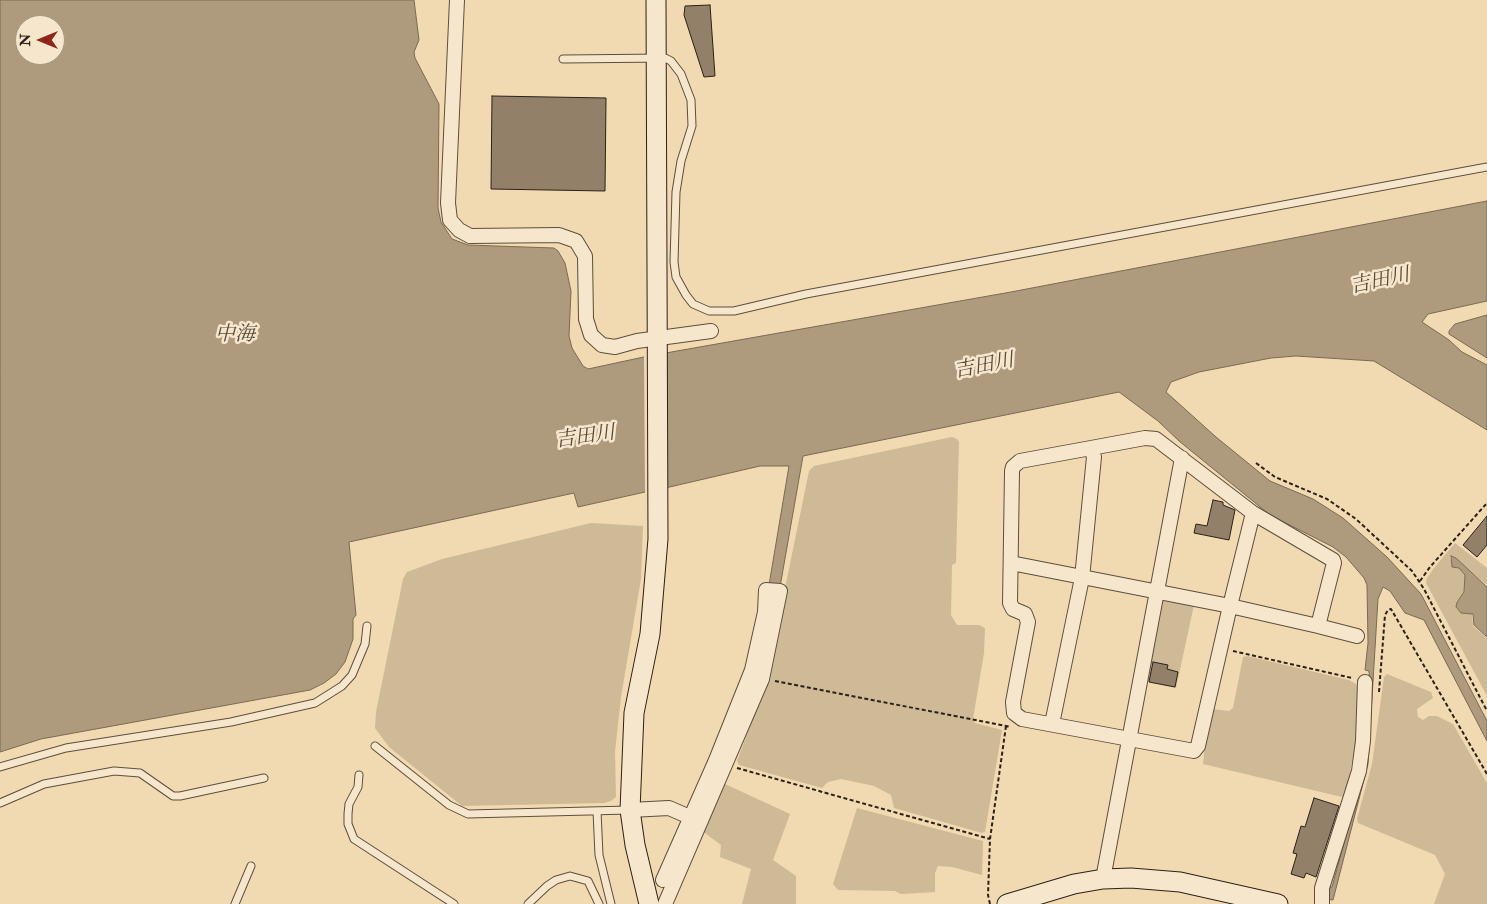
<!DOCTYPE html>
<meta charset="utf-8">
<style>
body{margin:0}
#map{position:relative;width:1487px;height:904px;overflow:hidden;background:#f1d9b1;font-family:"IM FELL Double Pica",serif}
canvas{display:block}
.north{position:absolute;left:15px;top:15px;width:50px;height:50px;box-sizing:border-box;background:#f6e6cc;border:1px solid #a59784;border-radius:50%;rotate:270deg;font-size:14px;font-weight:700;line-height:20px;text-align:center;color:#2b2118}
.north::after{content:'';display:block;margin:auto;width:18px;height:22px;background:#8f2418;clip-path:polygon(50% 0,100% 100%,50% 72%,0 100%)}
</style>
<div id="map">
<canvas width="1487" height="904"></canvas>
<div class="north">N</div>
</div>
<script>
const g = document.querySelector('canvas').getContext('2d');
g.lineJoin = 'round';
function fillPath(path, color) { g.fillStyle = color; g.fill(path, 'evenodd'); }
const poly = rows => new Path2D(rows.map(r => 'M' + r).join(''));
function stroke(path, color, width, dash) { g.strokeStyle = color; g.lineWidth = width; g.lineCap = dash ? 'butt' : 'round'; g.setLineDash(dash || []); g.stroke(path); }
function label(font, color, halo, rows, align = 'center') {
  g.font = font + ' "IM FELL Double Pica","Noto Serif JP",serif'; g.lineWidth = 5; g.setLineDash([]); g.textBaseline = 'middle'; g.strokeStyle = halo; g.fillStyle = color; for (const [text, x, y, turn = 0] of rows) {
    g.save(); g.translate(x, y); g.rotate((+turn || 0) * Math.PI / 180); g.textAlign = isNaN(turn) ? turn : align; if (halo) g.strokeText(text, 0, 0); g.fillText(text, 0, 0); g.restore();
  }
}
fillPath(poly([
 [952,437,957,439,959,442,956,563,952,565,951,615,957,625,979,625,985,628,984,653,973,719,975,723,1002,730,985,832,982,833,894,808,891,795,874,786,841,779,828,782,822,788,739,765,737,761,765,686,809,471,814,466],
 [591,523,643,526,641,579,621,697,615,752,616,797,611,801,604,803,462,806,389,747,375,728,376,712,403,579,407,572,442,559],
 [1455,543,1487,568,1487,585,1462,565,1456,557,1450,557,1452,567,1459,568,1465,576,1464,592,1456,602,1456,608,1461,613,1470,612,1472,614,1473,626,1487,638,1487,696,1426,583,1427,578,1434,568],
 [1163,598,1194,605,1176,688,1145,681],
 [1247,656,1349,680,1356,684,1358,687,1355,746,1349,778,1342,797,1203,764,1206,737,1213,709,1229,711,1233,708,1243,657],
 [1387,674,1431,692,1433,698,1417,709,1418,717,1423,720,1429,716,1437,716,1453,724,1487,783,1487,904,1434,904,1445,874,1435,855,1358,823,1357,819,1372,764,1384,677],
 [725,784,790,814,773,860,796,876,796,904,742,904,751,869,720,857,721,845,702,831,722,785],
 [857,808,983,841,982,875,952,867,938,866,935,873,935,892,901,894,895,891,838,890,833,884]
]), '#cfba97');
const water = poly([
 [0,0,414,0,419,40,414,52,415,58,439,104,438,208,441,222,452,239,468,245,554,248,558,251,565,263,571,291,569,336,572,348,583,366,588,369,653,355,654,490,578,507,574,493,349,542,356,615,353,619,353,639,345,662,336,674,324,683,310,690,41,739,0,752,0,0],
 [25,25,55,25,55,55,25,55,25,25],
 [1487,201,1487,301,1428,314,1422,322,1449,340,1462,352,1487,365,1487,430,1374,361,1296,356,1271,358,1199,372,1171,382,1166,392,1216,437,1270,481,1313,499,1343,518,1387,557,1421,594,1487,721,1487,741,1424,620,1405,613,1390,591,1383,587,1378,599,1368,764,1333,900,1326,899,1329,887,1332,887,1361,781,1370,686,1369,671,1365,670,1368,643,1367,585,1364,578,1346,557,1333,547,1270,515,1179,441,1158,421,1119,392,803,456,780,587,769,585,789,466,760,466,661,489,660,354,1011,292,1487,201],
 [1487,315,1487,358,1449,334,1449,331,1455,324,1487,315],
 [1451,556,1456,558,1487,587,1487,637,1474,625,1473,614,1461,613,1456,607,1457,602,1464,592,1465,575,1459,568,1452,567,1451,556]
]);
fillPath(water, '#ae9a7d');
stroke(water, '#7a6a55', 1);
fillPath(poly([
 [653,353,655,492,645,494,644,355]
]), '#f1d9b1');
const building = poly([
 [710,5,715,76,704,77,684,15,685,6,710,5],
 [492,96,606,98,605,191,491,189,492,96],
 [1213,500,1223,502,1223,505,1235,510,1229,540,1194,533,1196,524,1207,526,1213,500],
 [1487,516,1487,545,1477,557,1463,545,1487,516],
 [1153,662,1168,665,1167,669,1178,672,1175,687,1149,682,1153,662],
 [1314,798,1339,806,1316,877,1306,873,1304,878,1291,874,1297,854,1293,853,1301,826,1305,827,1314,798]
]);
fillPath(building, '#928168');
stroke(building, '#2b2118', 1);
const lane = poly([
 [563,59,665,58,671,61,681,74,691,100,692,126,681,161,676,192,674,262,676,277,686,295,693,304,709,311,734,311,806,294,1487,167],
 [375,746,449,805,468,814,629,810],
 [0,767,66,748,231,722,315,703,342,686,352,675,365,644,367,626],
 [359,775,358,787,349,804,348,814,348,824,354,839,454,904],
 [0,803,44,784,114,771,140,773,173,796,180,796,264,778],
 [597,811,599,855,611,904],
 [235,904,251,866],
 [528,904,547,886,556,880,570,876,588,881,599,904]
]);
const street = poly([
 [457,0,448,203,450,220,459,230,470,236,559,235,576,241,585,256,586,319,591,335,602,345,615,347,637,341,711,331],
 [1011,563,1230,606,1318,626,1334,563,1333,560,1253,513,1156,439,1145,438,1091,448,1020,461,1013,467,1012,471,1010,603,1013,609,1025,614,1028,622,1013,702,1014,713,1022,719,1194,751,1198,746,1230,606,1253,513],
 [1318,626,1357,636],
 [1052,724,1082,578,1094,457,1091,448],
 [630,810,669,808,692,818],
 [1103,879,1182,458],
 [663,880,716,760,752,670,765,612,773,613],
 [665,904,762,679,780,591,766,590,765,612],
 [1322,904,1322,888,1359,771,1363,741,1365,682]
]);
const secondary = poly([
 [649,904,635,845,630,810,634,713,650,634,658,539,656,0],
 [1007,904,1074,884,1103,879,1131,878,1180,882,1278,904]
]);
stroke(lane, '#5c4f3e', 9);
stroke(street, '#5c4f3e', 16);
stroke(secondary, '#2b2118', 21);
stroke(poly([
 [1256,463,1275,477,1327,499,1356,519,1412,571,1424,589,1487,711],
 [1420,581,1430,567,1487,503],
 [1233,651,1352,678],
 [775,681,1011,727],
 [1379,692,1385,615,1388,610,1391,609,1487,774],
 [737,768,990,839],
 [990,904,988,895,990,839,1006,726]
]), '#2b2118', 2, [4, 2.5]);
stroke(lane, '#f6e6cc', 7);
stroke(street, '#f6e6cc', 14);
stroke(secondary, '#f6e6cc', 19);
label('italic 20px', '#594b3b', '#f6e6cc', [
 ["吉田川",1380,282,-12],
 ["中海",235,336],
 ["吉田川",984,367,-11],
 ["吉田川",585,438,-8]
]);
</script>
